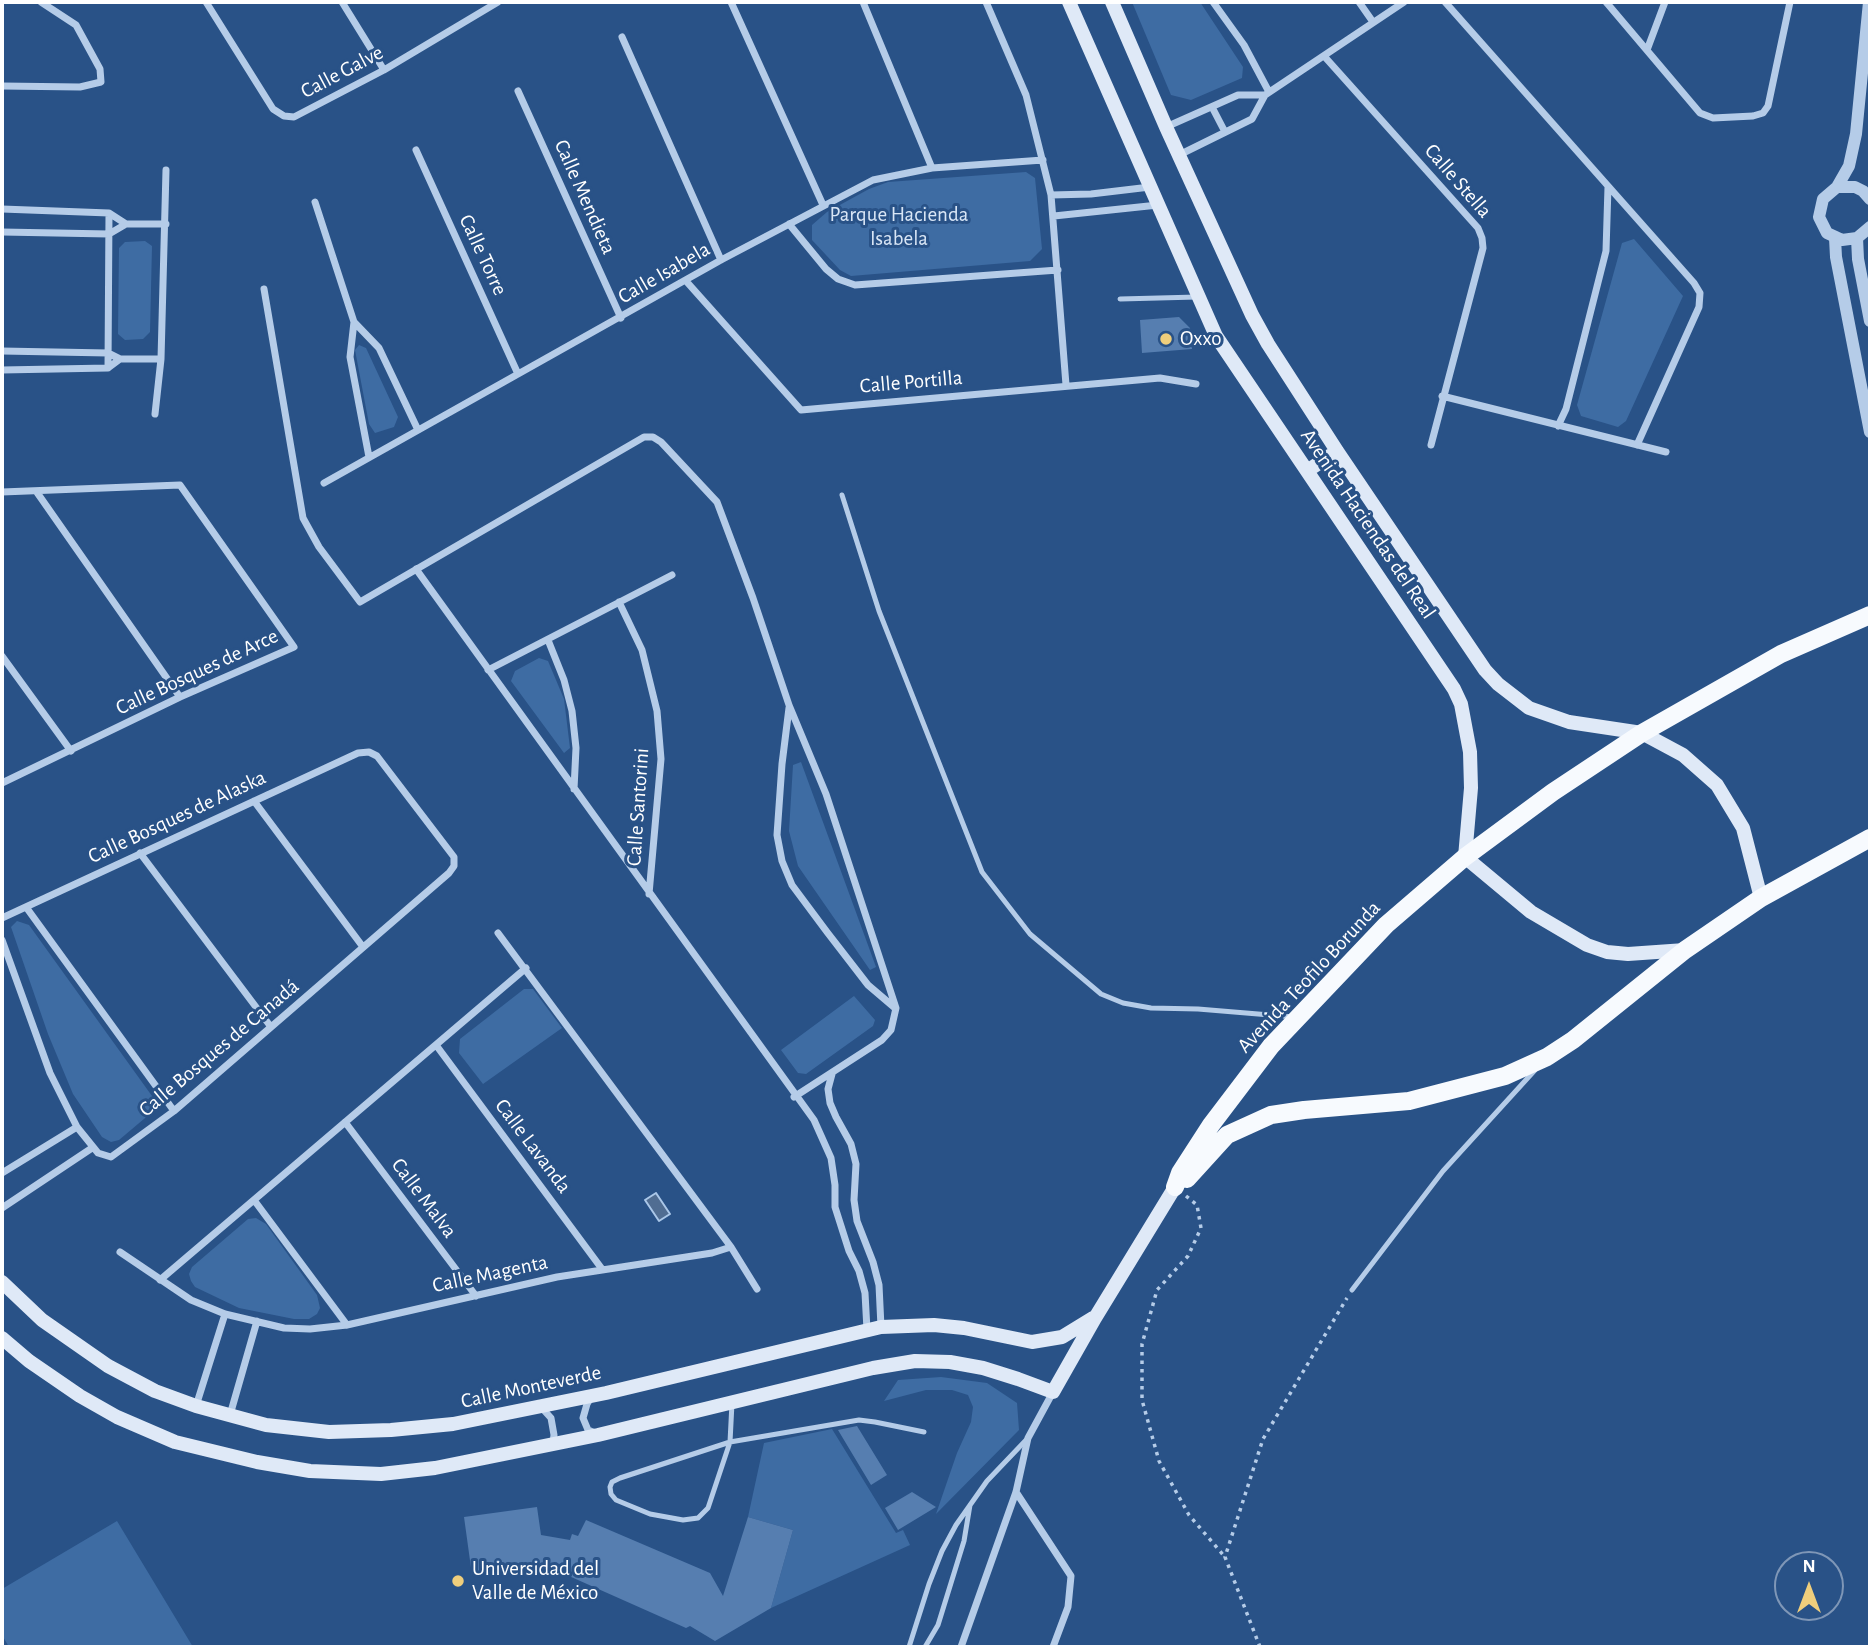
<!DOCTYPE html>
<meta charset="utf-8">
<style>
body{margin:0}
#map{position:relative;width:1872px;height:1649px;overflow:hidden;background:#295287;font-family:"Alegreya Sans",sans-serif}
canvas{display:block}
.frame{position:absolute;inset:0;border:4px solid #fff;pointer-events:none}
.north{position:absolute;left:1774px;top:1551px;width:70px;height:70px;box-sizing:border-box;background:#295287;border:2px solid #7f97b7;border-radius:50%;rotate:0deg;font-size:19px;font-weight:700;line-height:28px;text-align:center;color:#fff}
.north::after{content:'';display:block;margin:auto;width:24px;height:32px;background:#efce7c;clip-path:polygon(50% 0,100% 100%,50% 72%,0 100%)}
</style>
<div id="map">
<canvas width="1872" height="1649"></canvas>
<div class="frame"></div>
<div class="north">N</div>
</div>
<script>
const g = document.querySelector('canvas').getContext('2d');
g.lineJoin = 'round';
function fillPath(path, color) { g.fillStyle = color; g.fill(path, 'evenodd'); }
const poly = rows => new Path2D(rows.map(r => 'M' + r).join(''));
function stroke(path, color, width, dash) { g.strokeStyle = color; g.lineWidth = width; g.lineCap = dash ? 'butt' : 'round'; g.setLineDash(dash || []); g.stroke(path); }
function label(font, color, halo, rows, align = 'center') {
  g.font = font + ' "Alegreya Sans",sans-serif'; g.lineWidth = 6; g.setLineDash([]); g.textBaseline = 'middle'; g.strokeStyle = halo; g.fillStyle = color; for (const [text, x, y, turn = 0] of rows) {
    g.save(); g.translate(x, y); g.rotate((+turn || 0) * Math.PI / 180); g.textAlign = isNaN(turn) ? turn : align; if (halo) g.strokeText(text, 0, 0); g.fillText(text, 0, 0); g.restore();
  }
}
fillPath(poly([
 [1132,2,1200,2,1243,67,1242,78,1191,100,1171,95],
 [1026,172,1035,178,1042,249,1030,261,851,276,840,270,812,240,812,225,827,212,869,189,888,182],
 [1634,239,1683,296,1626,421,1618,427,1581,416,1577,405,1622,243],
 [145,241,152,246,150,332,143,339,125,340,118,334,119,248,125,242],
 [359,345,366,348,398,417,394,427,375,433,369,424,355,350],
 [539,658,548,661,564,699,570,748,564,753,511,681,515,671],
 [801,762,876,967,870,970,798,866,789,831,793,765],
 [17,921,29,925,152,1096,155,1104,151,1113,119,1140,111,1142,102,1137,73,1094,48,1034,11,927],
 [524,989,533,989,562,1028,483,1084,459,1053,460,1039],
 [854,996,875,1020,873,1026,806,1074,798,1073,781,1050],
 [256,1218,266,1224,317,1295,320,1308,317,1314,309,1319,294,1319,239,1308,195,1287,191,1281,189,1274,192,1267,248,1219],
 [941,1377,987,1383,1017,1403,1019,1430,936,1514,957,1453,971,1422,973,1407,968,1395,952,1390,926,1390,884,1401,898,1380],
 [832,1429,896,1533,903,1530,910,1545,771,1608,793,1530,748,1517,764,1443],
 [117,1521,193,1647,9,1647,2,1635,2,1589]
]), '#3e6ca3');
const water = poly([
 [656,1193,670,1214,659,1221,645,1200,656,1193]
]);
fillPath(water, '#506d92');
stroke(water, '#aac7e8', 2);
fillPath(poly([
 [1179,317,1190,328,1192,349,1142,353,1140,320],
 [857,1426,887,1475,871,1485,838,1430],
 [912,1492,936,1507,898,1530,885,1508],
 [537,1507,541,1535,570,1540,572,1534,578,1536,586,1520,710,1573,723,1596,748,1517,793,1530,771,1608,715,1641,690,1626,686,1628,569,1576,570,1573,549,1564,472,1575,464,1517]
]), '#567eb0');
stroke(poly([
 [1186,1196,1197,1205,1201,1228,1188,1256,1157,1290,1142,1344,1142,1400,1159,1461,1189,1515,1225,1557],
 [1260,1647,1225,1557,1263,1439,1347,1298]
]), '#b5cce8', 3.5, [3.5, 5]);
stroke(poly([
 [1120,299,1197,297],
 [842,495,879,611,982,872,1030,934,1101,994,1123,1003,1151,1008,1198,1009,1294,1017],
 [1352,1290,1443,1171,1535,1070],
 [732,1403,730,1442,708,1508,698,1518,683,1520,650,1514,616,1500,611,1494,610,1487,612,1482,620,1478,730,1442,859,1420,875,1422,924,1432],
 [909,1647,929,1584,942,1551,956,1525,987,1481,1028,1438],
 [925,1647,938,1625,964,1541,970,1505]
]), '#b5cce8', 5);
stroke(poly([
 [206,2,273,109,284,116,294,117,384,70,498,2],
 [342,2,384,70],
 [731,2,823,205],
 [863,2,932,168],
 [986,2,1026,95,1051,195,1066,385],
 [1213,2,1244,45,1269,92],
 [1359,2,1373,22],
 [1445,2,1694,283,1700,293,1699,307,1637,445],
 [1606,2,1700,113,1713,118,1753,116,1763,113,1768,106,1790,2],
 [622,37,721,260],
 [1647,50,1665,2],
 [1324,56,1478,228,1482,238,1483,248,1431,445],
 [2,86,80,87,101,82,100,69,76,25,41,2],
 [518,91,621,318],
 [1212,107,1225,132],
 [1166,127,1238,95,1265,95],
 [416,150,518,374],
 [1179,155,1252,119,1265,95,1404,2],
 [1051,195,1091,194,1150,187],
 [315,202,354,322,379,348,418,430],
 [2,209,109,213,126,224],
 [1054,216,1158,205],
 [789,224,826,269,838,279,855,285,1058,270],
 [2,232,109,234,126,224,166,224],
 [686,281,801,410,1160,378,1196,384],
 [264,289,303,518,319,547,360,602,644,437,653,437,661,442,717,502,753,598,789,705,826,794,896,1008,891,1030,882,1040,794,1097],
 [354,322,350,357,369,457],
 [2,351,108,353,120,359,161,359],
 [108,368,109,213],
 [2,370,108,368,120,359],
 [1442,396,1666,452],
 [155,414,161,359,166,170],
 [1558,426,1566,409,1606,251,1608,187],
 [324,483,721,260,873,180,932,168,1043,160],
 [36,491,180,697],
 [2,492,180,485,294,647,180,697,2,783],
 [416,569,814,1120,831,1158,835,1185,835,1207,849,1251,859,1271,865,1293,867,1330],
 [619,602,642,650,657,711,661,759,649,894],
 [548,640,564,680,572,711,576,748,574,789],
 [2,656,71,751],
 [488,670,672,575],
 [789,708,782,764,777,835,782,861,792,885,827,932,868,985,895,1008],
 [254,801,363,947],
 [140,853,271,1027],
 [26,907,174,1111],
 [2,918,358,753,369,752,377,756,454,857,454,866,449,873,174,1111,111,1157,98,1153,77,1127,50,1073,2,940],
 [498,933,731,1247,757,1289],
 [436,1045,602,1269],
 [832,1074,828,1089,830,1103,836,1117,851,1144,856,1164,854,1200,857,1221,873,1262,879,1285,881,1327],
 [345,1122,476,1296],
 [2,1173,77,1127],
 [254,1200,347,1325],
 [2,1208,92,1148],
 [120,1252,191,1300,225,1314,284,1328,310,1329,347,1325,557,1277,712,1253,731,1247],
 [160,1280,526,968],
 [592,1396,587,1404,583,1418,588,1430,595,1433],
 [196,1406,225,1314],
 [541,1407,551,1418,554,1435,553,1443],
 [230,1415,257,1321],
 [1016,1492,1071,1576,1068,1607,1053,1647],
 [961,1647,1016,1492,1028,1438,1053,1392]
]), '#b5cce8', 7);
stroke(poly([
 [1837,187,1849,166,1856,134,1869,2],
 [1870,199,1863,191,1855,187,1837,187,1823,199,1819,217,1827,233,1842,240,1857,238,1870,227],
 [1835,238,1836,257,1870,432],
 [1857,238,1858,259,1870,321]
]), '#b5cce8', 12);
stroke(poly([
 [1069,2,1216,336,1454,689,1461,704,1470,752,1471,788,1465,857,1531,912,1587,945,1607,952,1628,954,1685,950],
 [1112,2,1166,127,1252,315,1268,344,1337,451,1485,670,1498,684,1529,708,1569,722,1642,733,1683,755,1717,785,1743,828,1761,898],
 [1307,471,1337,451],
 [2,1282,42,1320,108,1366,155,1391,196,1406,266,1425,329,1432,391,1430,453,1424,606,1393,881,1327,934,1325,964,1328,1032,1342,1062,1337,1093,1318],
 [2,1338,29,1361,80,1396,117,1417,175,1442,257,1462,310,1471,381,1474,435,1468,598,1435,873,1368,915,1361,950,1362,983,1368,1018,1379,1053,1392,1095,1318,1175,1187]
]), '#dfe9f7', 14);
stroke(poly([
 [1187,1179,1227,1135,1271,1115,1304,1110,1409,1101,1505,1076,1547,1057,1573,1040,1685,950,1761,898,1870,838],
 [1175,1187,1180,1173,1211,1125,1271,1046,1386,925,1465,857,1553,792,1642,733,1781,654,1870,615]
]), '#f7fafe', 18);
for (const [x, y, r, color] of [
 [1166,339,7,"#efce7c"],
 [458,1581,7,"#efce7c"]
]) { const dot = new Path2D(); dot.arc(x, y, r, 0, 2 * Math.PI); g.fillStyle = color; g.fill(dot); stroke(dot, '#295287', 2.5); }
label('21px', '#fff', '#295287', [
 ["Calle Galve",342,72,-28],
 ["Calle Stella",1458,181,49],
 ["Calle Mendieta",585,197,66],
 ["Calle Torre",483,255,65],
 ["Calle Isabela",664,273,-30],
 ["Calle Portilla",911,382,-5],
 ["Avenida Haciendas del Real",1368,524,56],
 ["Calle Bosques de Arce",197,672,-25],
 ["Calle Santorini",638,807,-86],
 ["Calle Bosques de Alaska",177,817,-25],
 ["Avenida Teofilo Borunda",1309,977,-47],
 ["Calle Bosques de Canadá",219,1048,-40],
 ["Calle Lavanda",533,1146,53],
 ["Calle Malva",424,1198,53],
 ["Calle Magenta",490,1274,-12],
 ["Calle Monteverde",531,1387,-12]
]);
label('21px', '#d9e6f6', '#295287', [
 ["Parque Hacienda",899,215],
 ["Isabela",899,239]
]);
label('21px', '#fff', '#295287', [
 ["Oxxo",1180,339],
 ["Universidad del",472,1569],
 ["Valle de México",472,1593]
], 'left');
</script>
